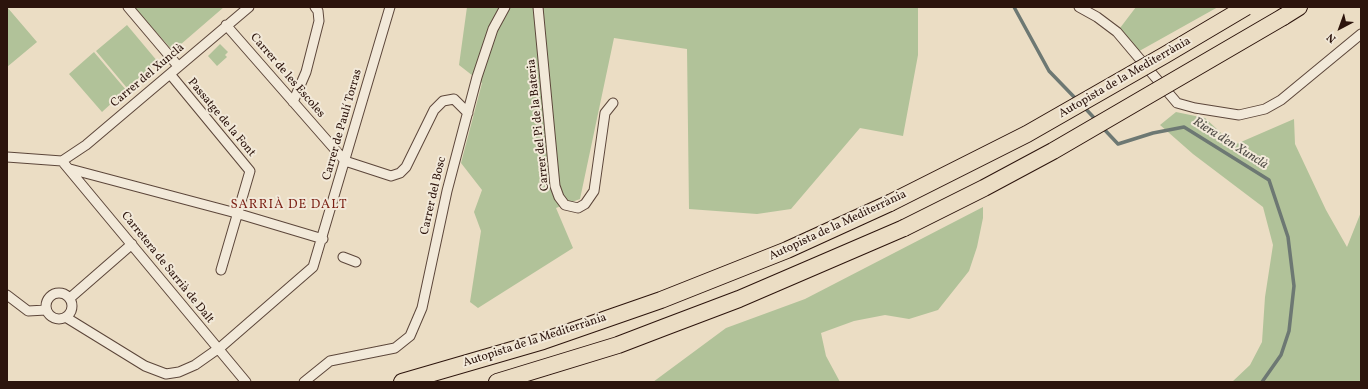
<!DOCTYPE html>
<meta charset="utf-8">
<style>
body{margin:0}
#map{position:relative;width:1368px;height:389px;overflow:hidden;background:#ebddc4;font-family:Vollkorn,serif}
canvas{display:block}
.frame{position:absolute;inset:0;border:8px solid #2c140c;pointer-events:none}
.north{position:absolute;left:1320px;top:8px;width:40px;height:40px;-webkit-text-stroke:3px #f2e9d9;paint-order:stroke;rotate:221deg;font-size:11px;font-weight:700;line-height:16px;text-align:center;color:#2c140c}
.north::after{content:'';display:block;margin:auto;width:14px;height:18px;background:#2c140c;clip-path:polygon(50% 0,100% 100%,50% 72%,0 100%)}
</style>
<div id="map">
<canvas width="1368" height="389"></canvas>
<div class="frame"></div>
<div class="north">N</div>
</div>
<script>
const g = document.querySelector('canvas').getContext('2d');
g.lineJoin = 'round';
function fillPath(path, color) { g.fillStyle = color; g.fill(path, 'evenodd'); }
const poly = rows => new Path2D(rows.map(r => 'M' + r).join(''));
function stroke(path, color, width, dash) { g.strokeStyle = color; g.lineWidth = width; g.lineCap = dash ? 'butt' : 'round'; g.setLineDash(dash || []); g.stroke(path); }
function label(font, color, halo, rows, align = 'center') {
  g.font = font + ' Vollkorn,serif'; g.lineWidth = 4; g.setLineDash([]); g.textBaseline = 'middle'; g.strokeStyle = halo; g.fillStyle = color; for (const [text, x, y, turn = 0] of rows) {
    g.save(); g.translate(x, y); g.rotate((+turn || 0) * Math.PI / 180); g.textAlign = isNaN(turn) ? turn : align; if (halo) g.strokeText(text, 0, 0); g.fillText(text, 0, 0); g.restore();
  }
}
fillPath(poly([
 [7,7,37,42,7,67],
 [134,7,224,7,173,51],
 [467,7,918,7,918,55,903,136,860,128,791,209,757,214,689,209,687,49,614,38,580,199,556,208,573,248,478,308,470,302,481,231,474,212,482,190,461,163,482,83,459,65],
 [1136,7,1218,7,1134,54,1117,32],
 [127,25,158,62,127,88,96,51],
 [220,44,228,52,225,55,227,57,217,66,208,56],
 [94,52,126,90,102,112,69,74],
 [1176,112,1205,118,1234,145,1294,119,1295,144,1326,210,1347,247,1361,212,1361,382,1232,382,1250,365,1262,342,1265,297,1273,245,1263,207,1193,154,1160,125],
 [983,207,983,218,977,247,969,271,938,310,909,319,885,315,854,321,821,333,826,356,840,382,653,382,726,328,805,299]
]), '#b1c299');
stroke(poly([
 [1014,7,1049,71,1077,100],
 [1083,106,1097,121],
 [1102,127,1118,144,1153,133,1184,127,1269,180,1288,237,1294,286,1289,331,1281,355,1262,382]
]), '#6d7873', 3.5);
const street = poly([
 [128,7,178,66],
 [538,7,555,186,559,197,565,205,578,208,585,204,594,191,605,113,613,103],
 [1079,7,1097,17,1117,32,1177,103,1195,108,1239,115,1265,109,1281,100,1361,34],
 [226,25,345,161],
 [170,74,250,171,221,270],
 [293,102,306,72,319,21,318,11,315,7],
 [7,157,62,161],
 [62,161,246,382],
 [62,161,86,145,249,7],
 [345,161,391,176,400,173,406,167,434,110,443,101,454,99,468,113],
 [70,169,236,213,323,239],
 [343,257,356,262],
 '46 306a13 13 0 1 1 26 0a13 13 0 1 1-26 0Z',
 [7,295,28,311,46,310],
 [70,298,132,244],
 [67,318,145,366,166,374,179,372,195,365,222,346,313,267,390,7],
 [304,382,330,361,395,348,410,336,422,308,447,191,477,77,493,29,505,7]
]);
const highway = poly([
 [1283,17,1299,7],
 [402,382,543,341,661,300,787,250,890,203],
 [497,382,618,345,665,327,739,299,904,228]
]);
stroke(street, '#5c463a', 11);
stroke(highway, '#2c140c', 18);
stroke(street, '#f2e9d9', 9);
stroke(highway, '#ebddc4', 16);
const highwayBridge = poly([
 [890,203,1027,134,1165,55,1246,7],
 [904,228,984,188,1053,151,1283,17]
]);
stroke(highwayBridge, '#2c140c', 18, []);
stroke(highwayBridge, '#ebddc4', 16);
label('12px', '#2c140c', '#f2e9d9', [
 ["Carrer del Xunclà",148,76,-40],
 ["Carrer de les Escoles",287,76,49],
 ["Autopista de la Mediterrània",1125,78,-30],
 ["Passatge de la Font",221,118,50],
 ["Carrer de Paulí Torras",343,125,-74],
 ["Carrer del Pi de la Bateria",539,125,-96],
 ["Carrer del Bosc",434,196,-77],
 ["Autopista de la Mediterrània",838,226,-25],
 ["Carretera de Sarrià de Dalt",167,268,51],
 ["Autopista de la Mediterrània",535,341,-18]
]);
label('italic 13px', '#524e48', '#f2e9d9', [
 ["Riera d'en Xunclà",1230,144,32]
]);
g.letterSpacing = '1px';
label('13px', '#7a1f14', '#f2e9d9', [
 ["SARRIÀ DE DALT",289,206]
]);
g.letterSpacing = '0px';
</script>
